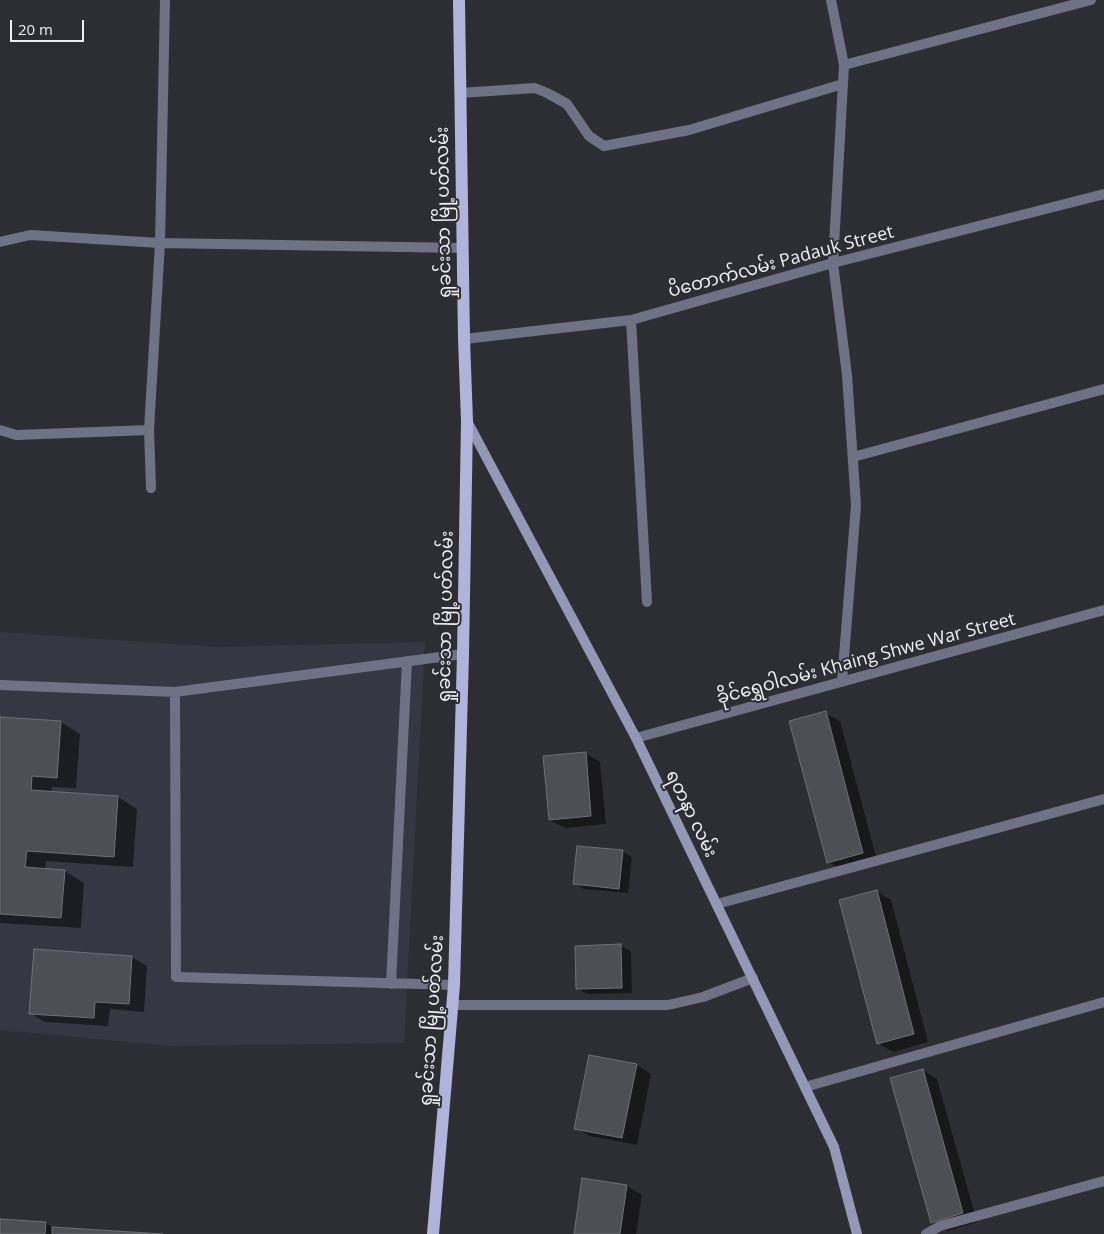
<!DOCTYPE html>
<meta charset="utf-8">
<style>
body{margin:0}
#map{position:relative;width:1104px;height:1234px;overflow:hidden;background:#2d2e34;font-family:"Open Sans",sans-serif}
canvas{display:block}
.scale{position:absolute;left:10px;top:20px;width:74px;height:22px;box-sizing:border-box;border:2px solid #eeeef3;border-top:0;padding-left:6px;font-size:15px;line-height:18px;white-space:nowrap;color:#eeeef3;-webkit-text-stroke:4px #2d2e34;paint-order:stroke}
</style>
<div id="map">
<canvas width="1104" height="1234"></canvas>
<div class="scale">20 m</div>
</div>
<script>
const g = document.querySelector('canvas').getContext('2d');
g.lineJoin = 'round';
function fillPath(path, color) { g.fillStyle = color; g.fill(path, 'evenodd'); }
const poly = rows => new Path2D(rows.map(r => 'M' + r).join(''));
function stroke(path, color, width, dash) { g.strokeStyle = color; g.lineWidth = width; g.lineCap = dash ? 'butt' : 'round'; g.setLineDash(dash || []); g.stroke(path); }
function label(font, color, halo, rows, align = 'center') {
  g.font = font + ' "Open Sans","Noto Sans Myanmar",sans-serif'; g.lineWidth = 4; g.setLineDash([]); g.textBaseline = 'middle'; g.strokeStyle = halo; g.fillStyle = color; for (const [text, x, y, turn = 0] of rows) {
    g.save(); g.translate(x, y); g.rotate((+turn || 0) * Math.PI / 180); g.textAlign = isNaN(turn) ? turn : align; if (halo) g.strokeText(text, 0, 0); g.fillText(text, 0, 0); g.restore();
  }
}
fillPath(poly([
 [0,632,218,647,425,642,404,1043,171,1046,0,1030]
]), '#353743');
fillPath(poly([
 [825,713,840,721,877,861,843,870,828,862],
 [0,718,61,722,80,734,76,788,52,787,51,793,118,797,137,809,133,867,46,861,45,870,65,871,84,883,81,928,0,923],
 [585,753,600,762,606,824,565,828,550,820],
 [622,851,632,857,628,893,584,889,574,883],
 [876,891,891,900,928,1042,893,1052,878,1043],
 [621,946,631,951,632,993,587,994,577,988],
 [35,951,132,957,147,966,144,1012,110,1009,108,1026,45,1022,30,1013],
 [637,1065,651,1074,637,1145,590,1136,575,1128],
 [922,1070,937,1079,977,1222,947,1231,932,1222],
 [583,1180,627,1186,642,1195,636,1234,575,1234],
 [0,1220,46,1223,55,1229,143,1234,0,1234]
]), '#0007');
const building = poly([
 [826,711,863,853,827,863,789,721,826,711],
 [0,717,61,721,57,778,32,776,31,790,118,796,114,857,27,851,25,867,65,870,61,918,0,914,0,717],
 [586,752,591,816,549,820,543,756,586,752],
 [577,846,623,850,619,889,573,884,577,846],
 [877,890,914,1034,877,1044,839,900,877,890],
 [621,944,622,988,576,989,575,946,621,944],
 [34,949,132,956,129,1004,95,1002,94,1018,29,1014,34,949],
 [589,1055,637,1064,622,1138,574,1129,589,1055],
 [923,1069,963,1213,931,1223,890,1078,923,1069],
 [582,1178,627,1185,620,1234,574,1234,582,1178],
 [0,1219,46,1222,45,1234,0,1234,0,1219],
 [52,1227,163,1234,52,1234,52,1227]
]);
fillPath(building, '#4e4e55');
stroke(building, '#6f7077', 1);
stroke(poly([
 [0,242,30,235,160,243,463,248],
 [0,430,16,435,149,430],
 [151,488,149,430,160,243,165,0],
 [0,685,175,692],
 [391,984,407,661],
 [454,985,176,977,175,692,463,654]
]), '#6f7285', 10);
stroke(poly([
 [831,0,844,65,833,263,847,375,856,505,842,682],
 [844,65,1091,0],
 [460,93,535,88,547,93,567,104,589,136,604,146,689,130,843,84],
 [631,320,647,602],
 [464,339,631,320,833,263,1104,194],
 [853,457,1104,389],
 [636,738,1104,610],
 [717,904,1104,799],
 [452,1005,668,1005,703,997,753,978],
 [805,1087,1104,1002],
 [926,1234,940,1226,1104,1181]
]), '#6f7285', 10);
stroke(poly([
 [467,421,636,738,834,1147,857,1234]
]), '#9497b5', 10);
stroke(poly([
 [433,1234,454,985,463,654,467,421,464,339,459,0]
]), '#b0b4db', 12);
label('18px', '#eeeef3', '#2d2e34', [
 ["ရှုခင်းသာ မြို့ပတ်လမ်း",444,213,-91],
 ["ပိတောက်လမ်း Padauk Street",781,262,-15],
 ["ရှုခင်းသာ မြို့ပတ်လမ်း",446,617,-89],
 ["ခိုင်ရွှေဝါလမ်း Khaing Shwe War Street",866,659,-15],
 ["ရတနာ လမ်း",691,814,64],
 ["ရှုခင်းသာ မြို့ပတ်လမ်း",432,1021,-86]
]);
</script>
